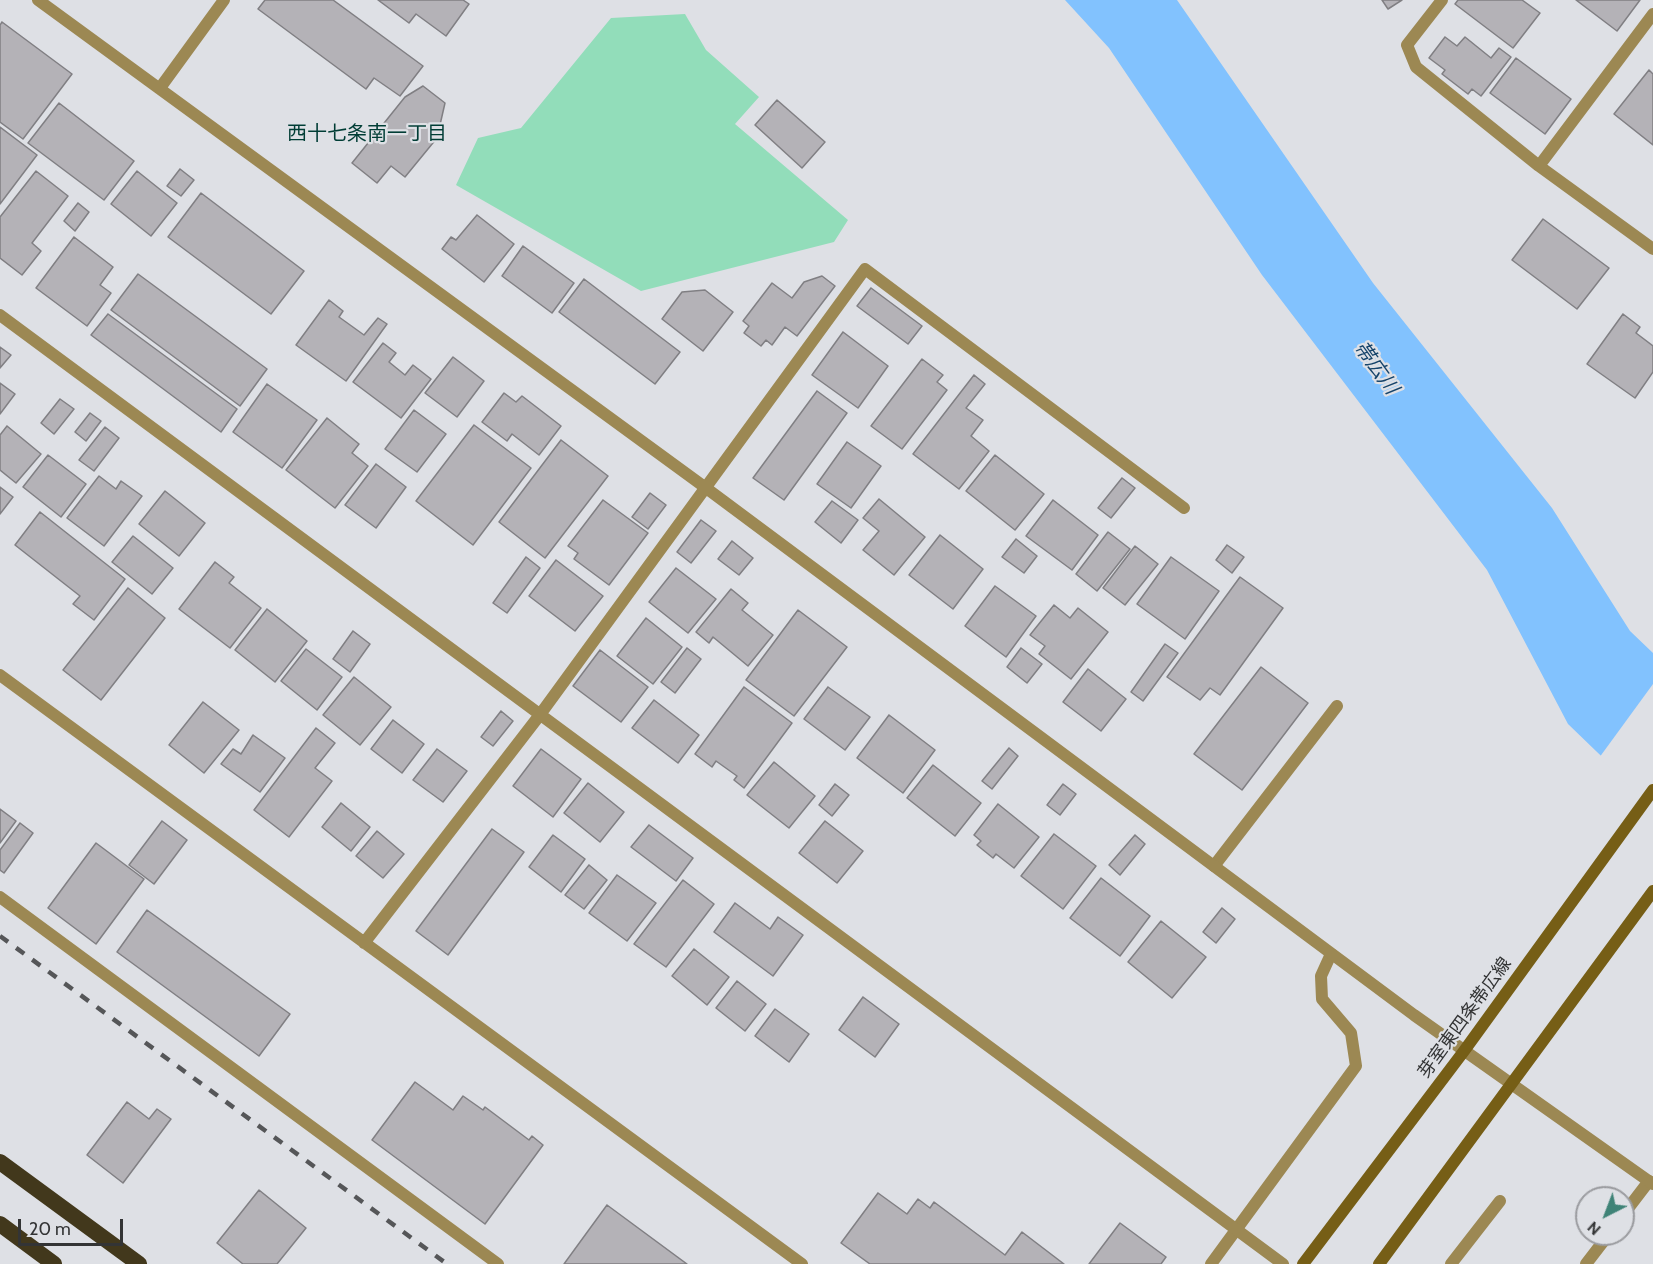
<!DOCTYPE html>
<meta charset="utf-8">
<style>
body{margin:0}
#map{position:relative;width:1653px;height:1264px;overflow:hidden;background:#dee0e5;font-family:Cabin,sans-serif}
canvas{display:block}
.north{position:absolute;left:1575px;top:1186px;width:60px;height:60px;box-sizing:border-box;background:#dee0e5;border:2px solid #9a9b9f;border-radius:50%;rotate:222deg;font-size:16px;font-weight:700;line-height:24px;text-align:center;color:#333435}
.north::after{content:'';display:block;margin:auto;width:21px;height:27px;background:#3f8377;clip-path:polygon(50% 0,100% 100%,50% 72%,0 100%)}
.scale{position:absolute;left:18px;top:1219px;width:105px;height:27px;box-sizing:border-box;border:3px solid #333435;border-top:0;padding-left:8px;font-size:18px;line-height:21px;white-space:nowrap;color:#333435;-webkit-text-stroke:4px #dee0e5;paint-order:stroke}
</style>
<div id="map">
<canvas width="1653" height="1264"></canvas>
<div class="north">N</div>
<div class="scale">20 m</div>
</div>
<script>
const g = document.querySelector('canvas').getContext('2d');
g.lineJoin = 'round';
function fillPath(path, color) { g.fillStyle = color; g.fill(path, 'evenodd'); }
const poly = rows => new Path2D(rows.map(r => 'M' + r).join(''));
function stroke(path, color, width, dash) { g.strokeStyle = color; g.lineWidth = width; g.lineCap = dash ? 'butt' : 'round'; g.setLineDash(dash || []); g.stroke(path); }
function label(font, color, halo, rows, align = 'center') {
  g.font = font + ' Cabin,"Noto Sans JP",sans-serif'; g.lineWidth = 4.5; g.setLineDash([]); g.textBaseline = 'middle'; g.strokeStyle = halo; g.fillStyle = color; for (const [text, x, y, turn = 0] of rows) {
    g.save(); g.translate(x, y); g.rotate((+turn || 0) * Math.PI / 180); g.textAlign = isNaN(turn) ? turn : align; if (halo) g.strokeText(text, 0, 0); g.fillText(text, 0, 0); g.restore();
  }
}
fillPath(poly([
 [685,14,706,50,759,97,735,124,848,220,834,242,641,291,456,185,478,138,521,128,611,18]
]), '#92ddba');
fillPath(poly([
 [1065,0,1177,0,1373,283,1552,508,1630,631,1653,653,1653,806,1568,724,1487,570,1262,275,1109,48]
]), '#82c2fe');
fillPath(poly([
 [1653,684,1653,809,1599,758]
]), '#dee0e5');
const building = poly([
 [265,0,333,0,423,66,400,96,374,78,366,89,258,9,265,0],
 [378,0,463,0,469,4,446,36,416,14,409,23,378,0],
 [1382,0,1402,0,1388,9,1382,0],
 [1458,0,1522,0,1540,13,1513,48,1455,4,1458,0],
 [1576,0,1640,0,1617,31,1576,0],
 [2,22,72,74,23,139,0,122,0,25,2,22],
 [1445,37,1457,46,1465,37,1491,58,1499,48,1511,57,1481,96,1472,89,1468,94,1442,74,1445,70,1429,58,1445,37],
 [1516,58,1571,99,1545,134,1490,93,1516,58],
 [1649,70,1653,74,1653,145,1614,114,1649,70],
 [423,86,445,103,437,138,405,177,391,166,377,183,352,163,405,97,423,86],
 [777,100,825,142,802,168,755,125,777,100],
 [59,103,134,161,104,200,28,143,59,103],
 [0,127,37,155,0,204,0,127],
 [180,169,194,180,181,196,167,186,180,169],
 [36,171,68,196,32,243,41,251,22,275,0,258,0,217,36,171],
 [137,171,177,203,151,236,111,204,137,171],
 [201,193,304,271,271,314,168,237,201,193],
 [78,203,89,212,75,231,64,221,78,203],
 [477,215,514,244,484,282,442,249,451,237,456,240,477,215],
 [1543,219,1609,268,1577,309,1512,260,1543,219],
 [74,237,113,267,100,285,111,293,87,326,36,288,74,237],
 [523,246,574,283,552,313,502,276,523,246],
 [138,274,267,369,240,406,111,310,138,274],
 [822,276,835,286,797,336,785,327,772,345,766,340,761,346,744,333,749,326,743,321,772,283,792,298,804,282,822,276],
 [584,279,680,352,655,384,559,312,584,279],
 [871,288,922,326,908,344,857,306,871,288],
 [705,290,733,312,703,351,662,319,682,292,705,290],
 [329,300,343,311,339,317,364,335,378,318,387,324,346,381,296,345,329,300],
 [108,314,237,409,221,432,91,335,108,314],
 [1623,314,1640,327,1636,333,1653,346,1653,372,1635,398,1587,364,1623,314],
 [843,332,888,366,858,408,812,375,843,332],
 [383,343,396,353,389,362,405,375,413,365,431,379,401,418,353,382,383,343],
 [0,347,11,355,0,368,0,347],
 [453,357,484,381,457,417,425,393,453,357],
 [922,359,943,375,937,382,947,390,902,449,871,426,922,359],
 [974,375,985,384,966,408,983,420,971,436,989,451,959,489,913,454,974,375],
 [0,383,15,394,0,414,0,383],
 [267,384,317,420,282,468,233,432,267,384],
 [817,391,847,413,784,500,753,478,817,391],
 [504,393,516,402,522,396,561,426,539,455,512,434,507,441,482,422,504,393],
 [60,399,74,409,54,434,41,423,60,399],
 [414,410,446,434,417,472,385,449,414,410],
 [90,413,101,421,86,441,75,432,90,413],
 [327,418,359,444,352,453,368,466,335,508,286,470,327,418],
 [474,425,531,468,473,545,416,501,474,425],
 [7,426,41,454,16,483,0,470,0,435,7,426],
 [105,427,119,438,94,471,79,460,105,427],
 [561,440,608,476,545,558,499,522,561,440],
 [847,442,881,466,851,508,817,484,847,442],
 [48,455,86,484,61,517,23,487,48,455],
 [995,455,1044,494,1015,530,966,491,995,455],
 [376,464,406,487,376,528,345,505,376,464],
 [99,476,116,489,121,481,142,496,104,546,67,518,99,476],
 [1122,478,1135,488,1111,518,1098,508,1122,478],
 [0,487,13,497,0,514,0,487],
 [165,491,205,523,179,556,139,524,165,491],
 [650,493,666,505,648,529,632,517,650,493],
 [879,499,925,537,894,575,863,550,879,531,863,518,879,499],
 [603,500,648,533,609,585,574,559,578,553,568,546,603,500],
 [1053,500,1098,535,1072,570,1026,536,1053,500],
 [832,501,858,520,841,543,815,522,832,501],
 [40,512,125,579,94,620,73,604,80,596,15,545,40,512],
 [701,520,716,531,691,563,677,552,701,520],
 [1108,532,1130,549,1097,591,1076,574,1108,532],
 [940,535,983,569,953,609,909,575,940,535],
 [133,536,173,568,152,594,112,562,133,536],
 [1016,539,1037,556,1024,573,1002,557,1016,539],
 [732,541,753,558,739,575,718,559,732,541],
 [1227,545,1244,557,1232,573,1216,560,1227,545],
 [1135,546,1158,564,1125,605,1103,588,1135,546],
 [526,557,540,568,507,613,493,603,526,557],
 [1171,557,1219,591,1185,639,1137,604,1171,557],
 [556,560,603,596,575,631,529,596,556,560],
 [215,562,234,577,229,583,261,608,230,648,179,609,215,562],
 [676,568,716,599,688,633,649,602,676,568],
 [1240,577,1283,608,1220,695,1210,688,1200,700,1167,677,1240,577],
 [995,586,1036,616,1006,657,965,626,995,586],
 [128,588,165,618,101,700,63,670,128,588],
 [731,589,748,603,742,610,773,635,748,666,713,637,709,643,696,632,731,589],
 [1054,605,1070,618,1078,608,1108,632,1071,679,1039,654,1045,646,1030,635,1054,605],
 [267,609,307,641,275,682,235,650,267,609],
 [798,610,847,647,794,716,746,680,798,610],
 [646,618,682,647,653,684,617,656,646,618],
 [353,631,370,644,350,672,333,659,353,631],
 [1165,644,1178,653,1143,701,1131,692,1165,644],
 [687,648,701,659,675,693,661,682,687,648],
 [1021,648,1042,664,1027,683,1007,667,1021,648],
 [306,649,342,677,317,710,281,681,306,649],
 [600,650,648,687,621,722,573,686,600,650],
 [1261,667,1308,703,1242,790,1194,754,1261,667],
 [1088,669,1126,699,1101,731,1063,702,1088,669],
 [354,677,391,707,360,745,323,715,354,677],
 [744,687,792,723,744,788,734,780,737,776,716,761,712,767,695,754,744,687],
 [828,687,870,717,845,750,804,719,828,687],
 [654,700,699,735,678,763,632,728,654,700],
 [203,702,239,730,204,773,169,745,203,702],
 [501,711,513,721,493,746,481,737,501,711],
 [889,715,935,750,903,793,857,758,889,715],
 [393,720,424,744,402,773,371,749,393,720],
 [316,728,335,743,315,768,332,781,289,837,254,810,316,728],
 [253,735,285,758,260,792,221,764,233,749,241,754,253,735],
 [1009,748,1018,756,992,789,982,781,1009,748],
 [437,749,467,771,443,802,413,780,437,749],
 [541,749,581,779,553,817,513,786,541,749],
 [774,762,815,796,789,828,747,795,774,762],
 [933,765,981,803,955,836,907,798,933,765],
 [588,783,624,812,600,842,564,813,588,783],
 [835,784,849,795,832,816,819,805,835,784],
 [1063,784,1076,794,1060,815,1047,805,1063,784],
 [341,803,370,827,351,851,322,827,341,803],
 [998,804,1039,837,1014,868,996,854,993,858,977,845,981,841,974,835,998,804],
 [0,809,16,821,0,843,0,809],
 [162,821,187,840,154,884,129,865,162,821],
 [825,821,863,851,837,883,799,853,825,821],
 [20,823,33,833,4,873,0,870,0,850,20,823],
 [649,825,693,858,676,881,631,847,649,825],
 [492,829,524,852,448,955,416,931,492,829],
 [377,831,404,854,383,878,356,856,377,831],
 [1054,834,1096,866,1063,909,1021,876,1054,834],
 [553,835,585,859,561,892,529,867,553,835],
 [1135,835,1145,844,1120,875,1109,865,1135,835],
 [96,843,144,879,96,944,48,908,96,843],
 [589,865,607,880,584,909,565,895,589,865],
 [617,875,656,903,627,941,589,913,617,875],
 [1101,878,1150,916,1120,956,1070,918,1101,878],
 [683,880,714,904,666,967,634,944,683,880],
 [735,903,770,929,778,917,803,935,773,976,714,932,735,903],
 [1222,908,1235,919,1216,943,1203,932,1222,908],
 [147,910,290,1014,259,1056,117,952,147,910],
 [1161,921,1206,957,1172,998,1128,962,1161,921],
 [694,949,729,977,707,1005,672,976,694,949],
 [737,981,766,1004,745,1031,716,1008,737,981],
 [863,997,899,1024,875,1057,839,1030,863,997],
 [775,1009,809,1034,789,1062,755,1036,775,1009],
 [415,1082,453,1110,463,1096,483,1110,485,1107,529,1140,532,1136,543,1145,485,1224,372,1140,415,1082],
 [127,1102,149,1119,157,1109,171,1119,123,1183,87,1155,127,1102],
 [259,1190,306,1228,277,1264,243,1264,217,1243,259,1190],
 [878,1193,907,1214,918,1199,930,1208,934,1202,1005,1255,1022,1232,1064,1264,870,1264,841,1243,878,1193],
 [607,1205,687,1264,564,1264,607,1205],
 [1120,1223,1166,1257,1161,1264,1089,1264,1120,1223]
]);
fillPath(building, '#b4b2b7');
stroke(building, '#807f83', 1.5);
stroke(poly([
 [1214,866,1337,706],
 [0,897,498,1264],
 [1623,1215,1649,1181],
 [1211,1264,1356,1066,1351,1033,1322,999,1321,976,1331,954],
 [1451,1264,1500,1201],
 [1586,1264,1609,1234]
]), '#9c8853', 12);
stroke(poly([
 [38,0,706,488,1414,1015,1653,1184],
 [1442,0,1407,45,1416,67,1539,166,1653,249],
 [160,88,224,0],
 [1539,166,1653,14],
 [0,315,1283,1264],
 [0,675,802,1264],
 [364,943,539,716,865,269,1184,508]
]), '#9c8853', 12);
stroke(poly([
 [1303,1264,1464,1051,1653,790],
 [1379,1264,1653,891]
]), '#765e16', 12);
stroke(poly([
 [0,1162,139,1264],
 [0,1224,54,1264]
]), '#42381c', 16);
stroke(poly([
 [0,936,447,1264]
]), '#555658', 4.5, [10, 10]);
label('18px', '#333435', '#dee0e5', [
 ["芽室東四条帯広線",1465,1018,-54]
]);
label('20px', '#003d35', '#dee0e5', [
 ["西十七条南一丁目",367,134]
]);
label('italic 20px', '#16446b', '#dee0e5', [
 ["帯広川",1376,368,54]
]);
</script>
